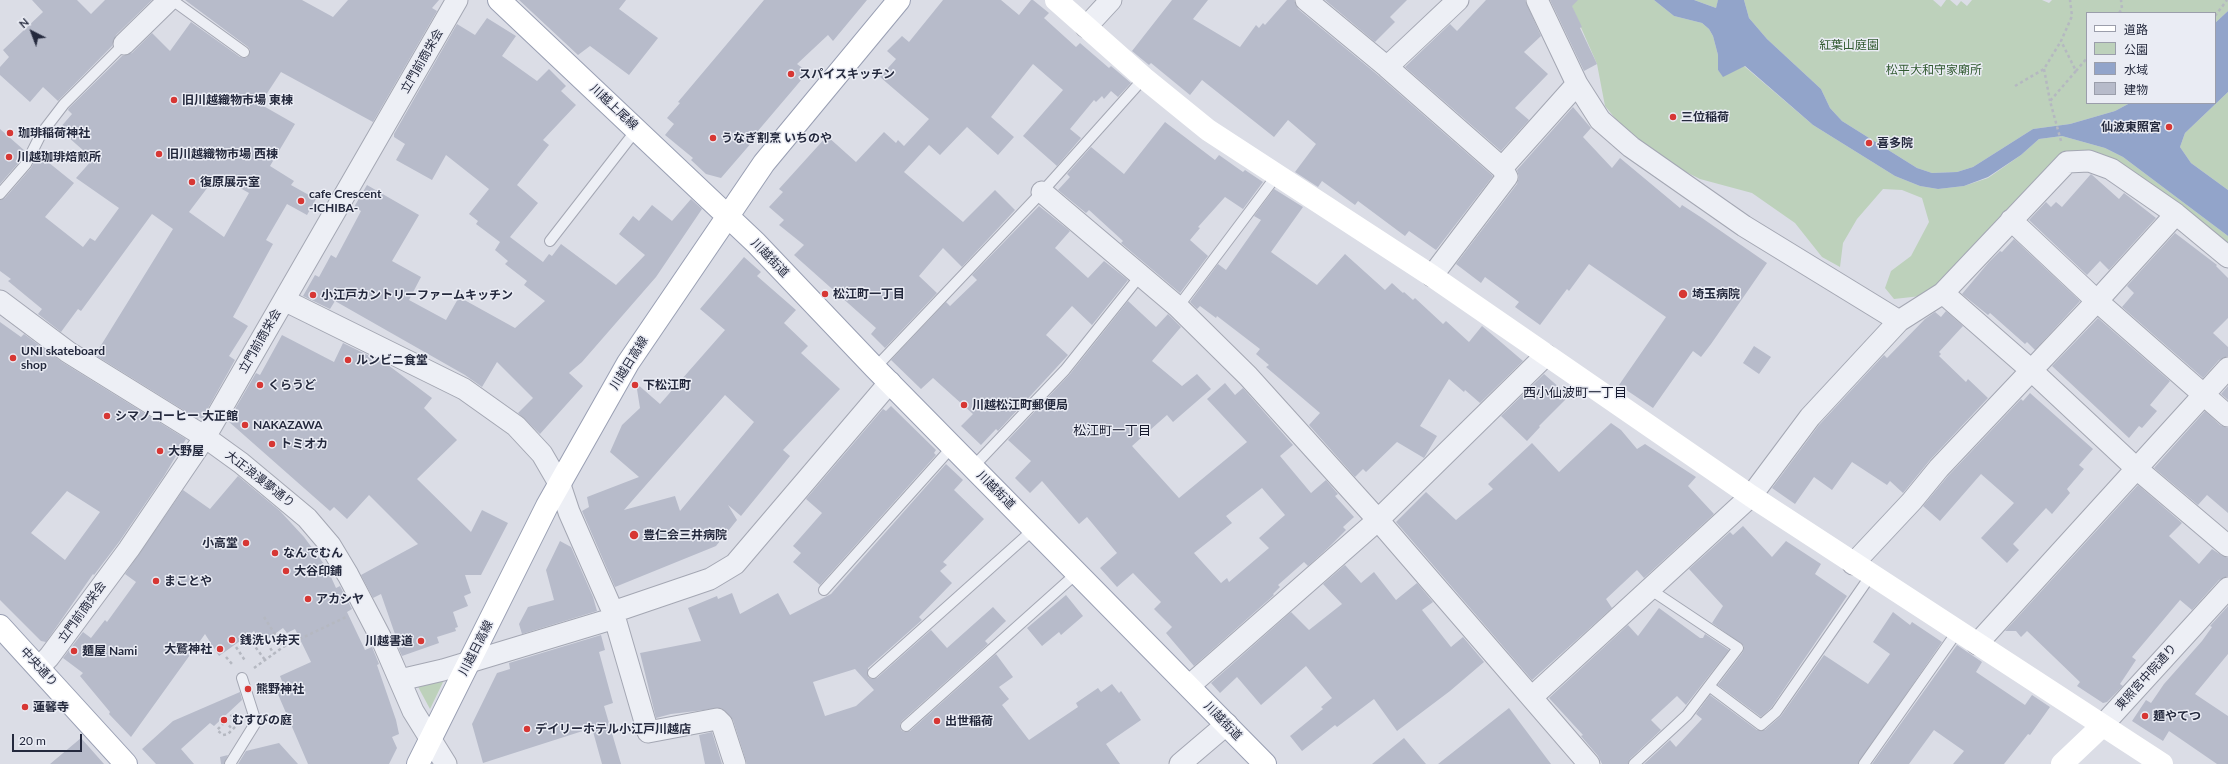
<!DOCTYPE html>
<meta charset="utf-8">
<style>
body{margin:0}
#map{position:relative;width:2228px;height:764px;overflow:hidden;background:#dbdde6;font-family:Lato,"Noto Sans JP",sans-serif}
canvas{display:block}
.legend{position:absolute;left:2086px;top:12px;width:130px;height:92px;box-sizing:border-box;background:#eaecf4;border:1px solid #9b9eab;margin:0;padding:5px 7px;list-style:none;font-size:12px;color:#24293d}
.legend li{display:flex;align-items:center;gap:8px;height:20px}
.legend b{width:20px;border:1px solid #9b9eab}
.north{position:absolute;left:12px;top:12px;width:40px;height:40px;-webkit-text-stroke:3px #eaecf4;paint-order:stroke;rotate:318deg;font-size:11px;font-weight:700;line-height:16px;text-align:center;color:#24293d}
.north::after{content:'';display:block;margin:auto;width:14px;height:18px;background:#24293d;clip-path:polygon(50% 0,100% 100%,50% 72%,0 100%)}
.scale{position:absolute;left:12px;top:734px;width:70px;height:18px;box-sizing:border-box;border:2px solid #24293d;border-top:0;padding-left:5px;font-size:12px;line-height:14px;white-space:nowrap;color:#24293d;-webkit-text-stroke:3px #eaecf4;paint-order:stroke}
</style>
<div id="map">
<canvas width="2228" height="764"></canvas>
<ul class="legend">
<li><b style="height:5px;background:#fff"></b>道路</li>
<li><b style="height:11px;background:#bdd1bb"></b>公園</li>
<li><b style="height:11px;background:#92a4ca"></b>水域</li>
<li><b style="height:11px;background:#b7bbca"></b>建物</li>
</ul>
<div class="north">N</div>
<div class="scale">20 m</div>
</div>
<script>
const g = document.querySelector('canvas').getContext('2d');
g.lineJoin = 'round';
function fillPath(path, color) { g.fillStyle = color; g.fill(path, 'evenodd'); }
const poly = rows => new Path2D(rows.map(r => 'M' + r).join(''));
function stroke(path, color, width, dash) { g.strokeStyle = color; g.lineWidth = width; g.lineCap = dash ? 'butt' : 'round'; g.setLineDash(dash || []); g.stroke(path); }
function label(font, color, halo, rows, align = 'center') {
  g.font = font + ' Lato,"Noto Sans JP",sans-serif'; g.lineWidth = 3; g.setLineDash([]); g.textBaseline = 'middle'; g.strokeStyle = halo; g.fillStyle = color; for (const [text, x, y, turn = 0] of rows) {
    g.save(); g.translate(x, y); g.rotate((+turn || 0) * Math.PI / 180); g.textAlign = isNaN(turn) ? turn : align; if (halo) g.strokeText(text, 0, 0); g.fillText(text, 0, 0); g.restore();
  }
}
fillPath(poly([
 [1569,0,1654,0,1674,16,1702,23,1709,29,1713,36,1718,55,1718,70,1723,76,1744,66,1813,125,1895,176,1920,186,1938,189,1964,186,1988,178,2021,155,2039,139,2062,136,2105,148,2123,157,2228,236,2228,245,2116,163,2091,150,2071,151,2064,154,1930,295,1894,299,1885,288,1891,271,1911,256,1929,222,1922,198,1902,190,1883,189,1857,219,1843,243,1840,267,1822,257,1795,223,1752,193,1700,179,1682,170,1629,135,1605,106,1597,64],
 [1694,0,1718,0,1718,1,1716,8],
 [1744,0,1933,0,1941,7,1946,0,1950,0,1957,6,1961,1,1967,6,1972,0,2042,0,2049,3,2052,0,2228,0,2228,11,2215,23,2215,13,2087,13,2087,103,2130,103,2115,111,2070,124,2033,129,1973,167,1957,172,1932,173,1917,168,1842,121,1830,108,1821,89,1767,39,1749,18],
 [2228,92,2228,190,2191,163,2180,147,2185,133],
 [444,680,430,709,416,683]
]), '#bdd1bb');
fillPath(poly([
 [1654,0,1694,0,1716,8,1718,0,1744,0,1749,18,1767,39,1821,89,1830,108,1842,121,1917,168,1932,173,1957,172,1973,167,2033,129,2070,124,2115,111,2130,103,2215,103,2215,23,2228,11,2228,92,2185,133,2180,147,2191,163,2228,190,2228,236,2123,157,2105,148,2062,136,2039,139,2021,155,1988,177,1964,186,1938,189,1920,186,1895,176,1813,125,1745,66,1723,77,1718,70,1718,55,1713,36,1709,29,1702,23,1674,16]
]), '#92a4ca');
fillPath(poly([
 [32,0,77,0,91,14,105,0,152,0,116,35,112,46,58,101,43,87,30,102,0,75,0,67,9,57,3,50,43,12],
 [185,0,302,0,333,17,348,0,439,0,432,8,437,11,373,122,281,72,260,104,295,124,270,166,294,181,291,185,316,199,307,215,287,204,266,240,273,244,233,317,248,326,229,356,235,360,202,419,199,417,198,419,95,355,173,229,152,214,81,311,78,309,61,332,38,314,42,309,8,281,11,279,0,271,0,200,5,198,31,168,38,154,74,183,45,217,83,247,90,238,95,241,119,208,76,178,93,159,59,129,72,114,68,110,69,108,122,56,132,53,152,33,170,51,191,22,240,57,246,58,249,55,250,50,248,47],
 [217,175,249,193,224,237,189,212],
 [519,0,626,0,619,9,658,38,629,75,590,46,578,55],
 [764,0,867,0,833,41,828,35,797,64,808,72,757,132,759,134,721,178,706,174,691,160,693,158,665,135,674,124,667,118,680,103,678,102],
 [943,0,1001,0,1019,15,1031,0,1033,0,1049,13,1044,18,1076,47,1080,43,1109,68,1111,66,1131,83,1118,97,1111,91,1104,99,1102,96,1096,102,1094,100,1070,129,1081,138,1057,166,1023,136,1063,90,1033,64,991,117,1014,137,998,155,967,127,940,155,929,145,904,172,963,222,995,190,1015,210,962,267,943,248,919,276,937,293,885,348,871,334,876,328,794,255,804,245,779,225,784,220,769,207,783,192,779,189,827,136,856,162,884,132,896,143,898,140,904,146,929,119,880,77,896,59,887,51,902,36,909,42],
 [1172,0,1208,0,1193,19,1240,47,1256,25,1259,28,1263,23,1265,25,1287,0,1294,0,1298,9,1379,76,1493,176,1436,250,1409,231,1405,236,1358,201,1355,205,1322,181,1318,187,1295,172,1316,144,1288,120,1274,137,1202,80,1190,95,1151,63,1149,65,1132,51],
 [1325,0,1407,0,1390,17,1395,22,1375,42],
 [1486,0,1525,0,1541,36,1524,52,1548,74,1515,108,1529,120,1501,151,1405,67,1450,24,1457,31],
 [1550,0,1578,0,1572,6,1582,27,1580,28,1597,64,1584,71],
 [487,18,516,36,502,56,537,81,549,69,566,86,561,91,576,105,543,140,549,145,517,185,538,203,510,237,543,262,549,254,552,256,561,244,616,285,645,255,619,234,633,216,639,221,652,205,672,221,691,199,702,209,656,277,582,362,569,373,583,386,540,434,518,413,533,398,497,362,482,387,465,375,335,301,330,309,303,296,315,275,319,277,331,255,336,258,361,211,354,207,367,185,419,215,392,261,421,277,409,300,446,320,459,297,515,328,545,301,524,285,527,281,505,264,508,261,495,250,500,242,476,224,478,221,469,214,489,189,446,155,432,180,396,160,405,144,394,137,394,134,457,24,475,35],
 [1573,107,1591,128,1583,137,1612,168,1620,158,1680,208,1682,205,1702,218,1767,263,1711,344,1701,357,1693,351,1653,408,1619,385,1666,317,1589,264,1569,291,1567,289,1540,325,1515,307,1519,302,1485,277,1481,283,1456,264,1517,184,1519,177,1517,170],
 [1165,122,1215,160,1219,155,1243,172,1245,170,1263,182,1243,209,1225,197,1198,227,1200,228,1190,240,1208,256,1180,293,1121,243,1123,241,1089,210,1086,213,1058,190,1070,177,1067,174,1091,147,1124,174],
 [0,129,25,151,21,160,0,184],
 [2091,174,2119,199,2124,193,2156,218,2109,270,2100,261,2087,275,2029,220,2046,202,2051,207,2056,202,2062,207],
 [1274,189,1303,207,1271,252,1317,285,1345,254,1385,290,1392,283,1403,293,1404,292,1413,300,1415,298,1443,324,1446,321,1469,342,1482,326,1523,361,1480,403,1465,390,1464,392,1449,379,1420,426,1437,436,1424,458,1397,442,1366,472,1363,469,1355,477,1309,425,1320,413,1266,367,1269,365,1256,354,1260,349,1217,316,1216,318,1200,306,1197,309,1190,302,1218,264,1226,270,1261,220,1254,216],
 [1039,206,1070,231,1055,248,1088,278,1104,261,1128,280,1092,325,1072,306,1046,335,1068,355,998,431,996,429,981,445,961,426,973,414,933,378,921,389,891,360,946,302,950,306,977,280,972,275],
 [2175,233,2217,265,2216,266,2228,278,2228,318,2213,333,2228,347,2228,356,2219,360,2203,378,2122,307,2134,293,2127,286],
 [2014,239,2080,301,2035,350,2027,342,2025,344,1990,313,1988,315,1962,294,1989,262,2000,251,2002,252],
 [744,257,761,272,757,276,796,310,784,323,808,346,801,353,840,389,783,450,790,456,741,516,728,505,737,520,716,546,615,587,582,511,589,507,587,497,639,477,610,452,622,425,640,408,636,383,660,404,725,330,700,309],
 [725,395,754,422,680,511,675,496,624,510],
 [1128,301,1156,327,1168,314,1181,327,1152,361,1182,386,1197,374,1211,389,1173,422,1167,415,1132,446,1179,498,1247,442,1207,399,1225,383,1235,395,1243,388,1293,445,1280,456,1311,493,1326,480,1338,494,1335,496,1354,517,1343,527,1346,530,1329,547,1308,566,1304,562,1278,585,1280,587,1273,594,1274,595,1194,666,1166,633,1172,627,1154,609,1161,602,1133,573,1117,587,1100,568,1117,553,1087,517,1079,524,1042,481,1030,493,1015,478,1031,461,1008,440,1070,374],
 [1262,488,1285,515,1259,538,1269,548,1229,582,1227,578,1221,583,1194,553,1232,523,1226,516],
 [1946,311,1963,326,1939,352,1941,354,1939,356,1966,382,1968,379,1988,398,1930,460,1903,493,1890,481,1887,485,1852,462,1832,490,1814,477,1795,504,1772,488,1819,425,1884,355,1887,358,1925,319,1935,312,1941,317],
 [2098,318,2170,381,2150,405,2157,411,2142,428,2139,426,2129,438,2052,366],
 [0,322,21,337,24,334,62,362,186,439,164,476,119,542,94,575,93,574,46,642,41,641,0,600],
 [67,491,100,512,65,560,31,533],
 [282,335,334,362,343,343,388,365,432,398,424,408,457,440,417,479,471,532,482,510,508,523,481,575,465,575,471,593,464,596,468,606,453,612,458,627,455,628,456,631,437,637,439,643,402,656,394,638,396,637,381,594,373,598,361,575,418,544,369,495,347,519,334,507,330,511,228,421,256,373,260,375],
 [1754,346,1771,357,1759,374,1743,363],
 [1544,374,1569,396,1539,426,1540,427,1527,441,1501,416],
 [2228,386,2228,400,2221,394],
 [2030,393,2093,449,2079,465,2084,469,2067,489,2070,493,2052,514,2046,508,2013,544,2019,550,2007,563,1981,538,2014,503,1981,474,1940,521,1923,506,1948,476,2021,399,2023,401],
 [891,406,936,450,934,453,936,455,820,585,793,562,801,553,793,546,822,513,806,499,883,409,886,411],
 [2205,411,2220,425,2228,428,2228,513,2207,495,2198,505,2154,468],
 [1611,423,1621,430,1637,449,1645,444,1696,477,1688,486,1714,514,1644,578,1637,570,1606,599,1612,608,1532,680,1396,522,1426,492,1456,520,1493,489,1488,484,1532,443,1559,472],
 [946,464,963,480,954,490,984,519,943,562,947,565,940,571,952,583,919,617,922,620,868,668,868,677,871,679,877,678,931,630,947,648,993,607,1006,621,985,641,988,644,902,721,900,724,901,730,904,732,910,731,996,654,1013,677,999,687,1009,699,1002,705,1029,740,1078,707,1076,703,1098,688,1101,692,1112,684,1119,693,1121,691,1141,720,1106,744,1120,764,747,764,733,720,721,708,671,714,656,718,640,653,701,641,688,608,717,596,718,599,732,593,740,614,778,593,790,615,831,594],
 [855,669,874,690,856,706,825,716,813,682],
 [238,476,280,511,304,537,327,568,336,588,340,586,352,609,347,612,365,650,372,647,379,664,377,665,396,720,399,734,392,737,397,748,389,764,308,764,277,692,285,689,280,676,311,662,295,629,287,633,283,628,262,643,254,631,219,656,205,634,131,737,109,714,110,712,80,676,83,673,63,658,83,632,91,638,105,620,107,622,136,582,125,574,183,490,210,509],
 [2138,485,2182,523,2169,536,2199,564,2212,549,2221,555,2228,558,2228,576,2219,580,2192,610,2180,600,2132,657,2136,660,2120,684,2123,686,2107,702,2103,703,2077,686,2080,682,2027,631,2021,637,2016,631,2005,631],
 [1743,526,1772,557,1786,541,1821,564,1815,574,1847,596,1771,708,1761,717,1718,685,1743,652,1744,646,1712,623,1723,606,1689,569,1730,532,1733,535],
 [560,541,571,547,593,597,597,611,522,634,519,624,528,607,554,600,546,570],
 [1345,565,1361,583,1374,572,1396,600,1417,583,1433,602,1422,610,1451,647,1463,637,1484,662,1450,691,1397,731,1374,699,1337,727,1335,725,1302,751,1290,736,1323,709,1321,707,1332,698,1306,666,1261,705,1237,677,1220,693,1211,683,1291,612,1309,630,1342,604,1323,584],
 [1066,595,1083,616,1061,635,1059,632,1042,646,1027,628],
 [2228,606,2228,654,2195,694,2228,716,2228,764,2217,764,2169,731,2163,741,2132,721,2146,700,2151,703,2164,684,2202,641,2212,627,2210,626],
 [1659,608,1700,638,1703,638,1705,634,1729,650,1686,705,1677,696,1651,720,1661,730,1630,759,1628,764,1602,764,1598,756,1581,736,1583,735,1549,698,1628,625,1638,636],
 [1893,612,1910,625,1912,622,1942,642,1858,764,1644,764,1670,740,1676,747,1702,719,1696,714,1710,695,1757,730,1765,730,1781,716,1824,655,1868,684,1890,654,1873,642],
 [601,635,605,650,599,652,613,703,604,706,621,764,602,764,592,728,483,763,472,724,497,673,510,669,509,663],
 [1957,645,1982,662,1976,672,2025,705,2032,695,2050,707,2030,735,2028,734,2004,764,1953,764,1964,751,1934,730,1909,764,1872,764],
 [240,692,242,700,214,726,210,723,181,749,194,764,156,764,142,749,173,721],
 [1509,708,1551,764,1438,764],
 [712,732,722,764,705,764,699,735],
 [81,738,104,764,50,764],
 [1404,738,1426,764,1372,764],
 [279,743,298,764,238,764,246,751],
 [228,755,224,764,221,764,220,757]
]), '#b7bbca');
const lane = poly([
 [172,0,244,52],
 [0,194,26,164,41,134,64,104,124,44],
 [550,241,637,129],
 [1178,307,1277,175],
 [875,368,1042,192,1144,78],
 [973,467,1065,370,1140,276],
 [824,590,952,447],
 [873,673,1034,529],
 [1709,686,1761,725,1776,712,1871,575],
 [906,726,1077,573],
 [230,764,256,722,242,678],
 [1634,764,1687,715,1738,648,1651,590],
 [1864,764,1957,632]
]);
const street = poly([
 [1306,0,1387,67,1502,168,1507,177,1432,276],
 [1537,0,1577,84,1600,120,1631,147,1744,226,1899,321],
 [1086,27,1111,0],
 [124,44,169,0],
 [1387,67,1458,0],
 [1502,168,1577,84],
 [1042,192,1178,307,1248,376,1378,520,1589,764],
 [2011,220,2097,301,2228,416],
 [1943,293,2031,370,2137,469,2228,546],
 [284,300,464,389,516,426,542,454,560,485,569,512,613,612,648,732,717,719,722,724,735,764],
 [0,301,68,352,205,437,241,463,307,518,330,545,348,575,383,642,413,711,446,764],
 [1853,564,1912,501,1939,468,2097,301,2176,214],
 [613,612,710,579,735,564,890,382],
 [1977,644,2228,368],
 [39,667,49,657,129,549,205,437,457,0],
 [400,680,443,670,615,618],
 [1189,686,1378,520,1546,355],
 [1532,697,1751,496,1810,417,1899,321,1943,293,2067,162,2089,161,2111,169,2176,214,2228,257],
 [2102,726,2228,588],
 [1180,764,1227,724]
]);
const primary = poly([
 [499,0,756,243,875,368,1265,764],
 [0,626,126,764],
 [418,764,547,506,628,363,764,163,899,0]
]);
stroke(lane, '#a4a7b3', 12);
stroke(street, '#a4a7b3', 23);
stroke(primary, '#999fb3', 24);
stroke(poly([
 [2119,13,2122,9,2121,0],
 [2215,16,2227,0],
 [2044,69,2050,101],
 [2076,71,2087,58],
 [2015,86,2044,69,2061,41],
 [2061,141,2050,101,2076,71,2061,41,2072,16,2070,0],
 [264,617,283,647],
 [245,633,265,660],
 [267,643,274,654],
 [236,647,246,662],
 [226,657,232,664],
 [254,668,283,647,346,617],
 [232,715,236,715,239,720,237,725,228,734,223,735,217,730,232,715],
 [225,721,232,729]
]), '#b5b8c1', 2.5, [3, 3]);
stroke(lane, '#edeff5', 10);
stroke(street, '#edeff5', 21);
stroke(poly([
 [1056,0,1144,78,1208,130,1432,276,1751,496,2162,764],
 [2062,764,2102,726]
]), '#fff', 22);
stroke(primary, '#fff', 22);
for (const [x, y, r, color] of [
 [791,74,4,"#d73734"],
 [174,100,4,"#d73734"],
 [1673,117,4,"#d73734"],
 [2169,127,4,"#d73734"],
 [10,133,4,"#d73734"],
 [713,138,4,"#d73734"],
 [1869,143,4,"#d73734"],
 [159,154,4,"#d73734"],
 [9,157,4,"#d73734"],
 [192,182,4,"#d73734"],
 [301,201,4,"#d73734"],
 [825,294,4,"#d73734"],
 [1683,294,5,"#d73734"],
 [313,295,4,"#d73734"],
 [13,358,4,"#d73734"],
 [348,360,4,"#d73734"],
 [260,385,4,"#d73734"],
 [635,385,4,"#d73734"],
 [964,405,4,"#d73734"],
 [107,416,4,"#d73734"],
 [245,425,4,"#d73734"],
 [272,444,4,"#d73734"],
 [160,451,4,"#d73734"],
 [634,535,5,"#d73734"],
 [246,543,4,"#d73734"],
 [275,553,4,"#d73734"],
 [286,571,4,"#d73734"],
 [156,581,4,"#d73734"],
 [308,599,4,"#d73734"],
 [232,640,4,"#d73734"],
 [421,641,4,"#d73734"],
 [220,649,4,"#d73734"],
 [74,651,4,"#d73734"],
 [248,689,4,"#d73734"],
 [25,707,4,"#d73734"],
 [2145,716,4,"#d73734"],
 [224,720,4,"#d73734"],
 [937,721,4,"#d73734"],
 [527,729,4,"#d73734"]
]) { const dot = new Path2D(); dot.arc(x, y, r, 0, 2 * Math.PI); g.fillStyle = color; g.fill(dot); stroke(dot, '#eaecf4', 1.5); }
label('12px', '#315a30', '#eaecf4', [
 ["紅葉山庭園",1849,45],
 ["松平大和守家廟所",1934,70]
]);
label('12px', '#24293d', '#eaecf4', [
 ["立門前商栄会",422,61,-60],
 ["川越上尾線",614,107,43],
 ["川越街道",770,258,46],
 ["立門前商栄会",260,341,-60],
 ["川越日高線",629,363,-58],
 ["大正浪漫夢通り",260,479,38],
 ["川越街道",996,490,45],
 ["立門前商栄会",82,612,-54],
 ["川越日高線",476,648,-63],
 ["中央通り",39,667,47],
 ["東照宮中院通り",2146,677,-48],
 ["川越街道",1223,721,46]
]);
label('bold 12px', '#24293d', '#eaecf4', [
 ["スパイスキッチン",799,74],
 ["旧川越織物市場 東棟",182,100],
 ["三位稲荷",1681,117],
 ["仙波東照宮",2161,127,"right"],
 ["珈琲稲荷神社",18,133],
 ["うなぎ割烹 いちのや",721,138],
 ["喜多院",1877,143],
 ["旧川越織物市場 西棟",167,154],
 ["川越珈琲焙煎所",17,157],
 ["復原展示室",200,182],
 ["cafe Crescent",309,194],
 ["-ICHIBA-",309,208],
 ["松江町一丁目",833,294],
 ["埼玉病院",1692,294],
 ["小江戸カントリーファームキッチン",321,295],
 ["UNI skateboard",21,351],
 ["shop",21,365],
 ["ルンビニ食堂",356,360],
 ["くらうど",268,385],
 ["下松江町",643,385],
 ["川越松江町郵便局",972,405],
 ["シマノコーヒー 大正館",115,416],
 ["NAKAZAWA",253,425],
 ["トミオカ",280,444],
 ["大野屋",168,451],
 ["豊仁会三井病院",643,535],
 ["小高堂",238,543,"right"],
 ["なんでむん",283,553],
 ["大谷印鋪",294,571],
 ["まことや",164,581],
 ["アカシヤ",316,599],
 ["銭洗い弁天",240,640],
 ["川越書道",413,641,"right"],
 ["大鷲神社",212,649,"right"],
 ["麺屋 Nami",82,651],
 ["熊野神社",256,689],
 ["蓮馨寺",33,707],
 ["麺やてつ",2153,716],
 ["むすびの庭",232,720],
 ["出世稲荷",945,721],
 ["デイリーホテル小江戸川越店",535,729]
], 'left');
label('13px', '#161a2e', '#eaecf4', [
 ["西小仙波町一丁目",1575,393],
 ["松江町一丁目",1112,431]
]);
</script>
